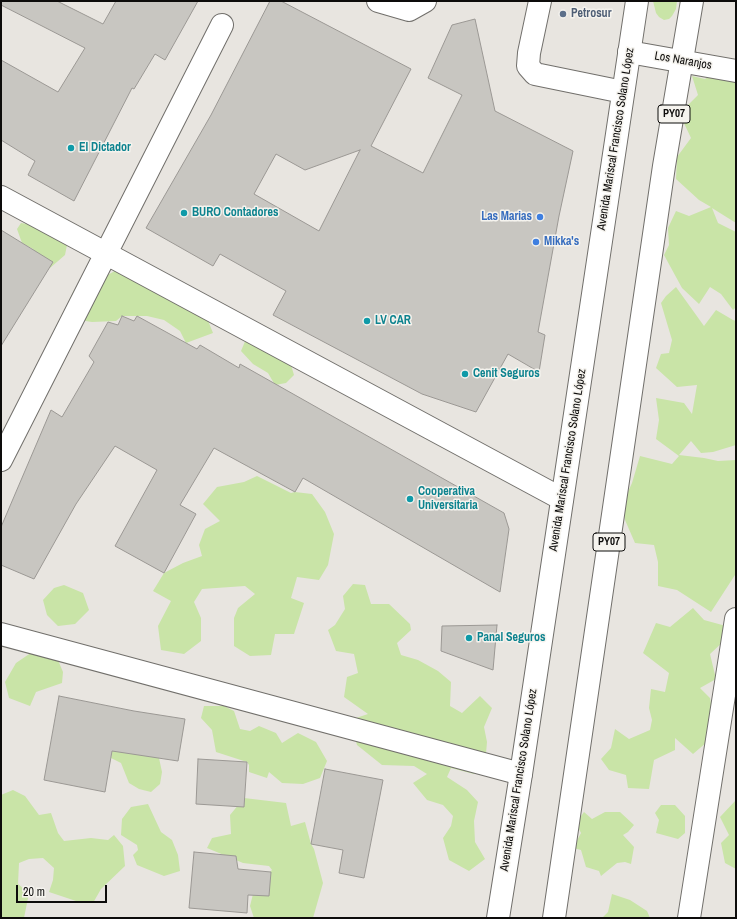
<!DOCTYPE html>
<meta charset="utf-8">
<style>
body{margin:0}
#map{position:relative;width:737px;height:919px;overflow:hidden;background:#e8e5e0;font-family:"Archivo Narrow",sans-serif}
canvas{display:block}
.frame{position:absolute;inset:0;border:2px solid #0d0c0b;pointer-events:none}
.scale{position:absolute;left:16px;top:885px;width:91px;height:18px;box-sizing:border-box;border:2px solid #0d0c0b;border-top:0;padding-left:5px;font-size:12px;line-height:14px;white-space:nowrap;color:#0d0c0b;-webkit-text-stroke:3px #f5f3ee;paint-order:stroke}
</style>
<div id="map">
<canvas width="737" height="919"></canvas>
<div class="frame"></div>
<div class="scale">20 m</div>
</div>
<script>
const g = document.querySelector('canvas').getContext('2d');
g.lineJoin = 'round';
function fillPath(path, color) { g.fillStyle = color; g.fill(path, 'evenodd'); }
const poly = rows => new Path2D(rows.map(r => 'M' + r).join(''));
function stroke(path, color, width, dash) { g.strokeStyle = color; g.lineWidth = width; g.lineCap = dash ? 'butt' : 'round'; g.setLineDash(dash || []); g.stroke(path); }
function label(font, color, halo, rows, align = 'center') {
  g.font = font + ' "Archivo Narrow",sans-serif'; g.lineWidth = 3; g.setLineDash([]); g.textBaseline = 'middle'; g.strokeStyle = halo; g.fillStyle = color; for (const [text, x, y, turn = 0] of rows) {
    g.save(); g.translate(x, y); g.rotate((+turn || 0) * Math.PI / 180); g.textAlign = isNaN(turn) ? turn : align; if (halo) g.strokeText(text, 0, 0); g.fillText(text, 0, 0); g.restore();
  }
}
fillPath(poly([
 [653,1,677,1,676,9,672,16,669,19,664,20,659,17,656,13],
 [713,73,724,81,736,77,736,223,712,208,718,223,736,232,736,307,733,310,721,294,710,287,699,304,682,288,664,255,669,245,668,228,676,211,689,216,711,207,699,200,676,179,677,157,691,138,682,119,684,109,698,95,692,76,705,79],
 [21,223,33,225,68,240,65,255,50,268,37,265,33,249,22,243,17,229],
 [121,266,205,313,213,333,186,343,180,331,164,320,147,316,122,316,116,321,92,322,79,320,67,306,74,290,83,288,113,272],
 [676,287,704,326,716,310,733,320,736,321,736,445,713,452,701,453,691,441,679,455,704,458,718,461,736,460,735,575,711,612,677,590,658,586,658,562,654,545,635,543,625,520,622,505,632,483,640,456,672,464,679,456,656,439,659,420,656,398,684,403,692,414,697,385,677,387,656,368,661,354,669,353,672,340,661,303,666,296],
 [246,339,291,365,294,375,286,383,275,385,268,373,253,364,241,351],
 [257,476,291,493,295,492,312,494,325,512,334,534,328,565,319,580,297,577,291,598,304,603,294,634,275,634,271,655,250,656,234,646,234,618,238,608,255,594,245,586,202,589,194,602,201,618,201,641,184,654,161,650,158,626,171,601,153,591,164,573,183,563,202,556,199,545,205,529,220,521,203,504,217,487,244,482],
 [353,584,365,585,371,604,389,604,410,624,411,630,397,643,401,655,418,660,438,671,451,682,450,706,462,713,480,696,492,708,484,727,487,742,485,765,474,774,451,768,447,777,467,790,478,802,474,821,475,842,485,859,469,871,449,860,443,838,451,826,453,816,443,805,427,800,413,783,427,774,414,766,382,765,357,745,350,720,368,714,344,697,347,677,358,673,354,654,336,651,328,630,335,625,345,609,343,596],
 [64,585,83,593,89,610,75,624,58,626,47,615,43,600,54,588],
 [693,608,704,620,726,626,724,641,710,654,716,679,700,688,710,698,713,716,707,742,693,754,675,738,675,750,654,760,649,789,628,788,626,775,609,770,601,759,611,748,615,729,629,739,650,730,652,720,649,708,651,689,665,692,669,673,643,653,656,623,670,627],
 [41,646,55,653,63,672,62,683,36,692,30,706,9,698,5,682,16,663],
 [204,706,224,706,234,711,240,729,250,731,259,726,276,733,282,743,298,733,316,742,327,761,320,778,303,784,282,783,269,772,267,778,249,772,249,765,247,762,216,752,212,730,201,718],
 [114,741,159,758,162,772,160,784,151,792,139,789,129,783,121,763,111,758],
 [13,790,25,796,39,815,51,813,58,833,64,841,91,838,108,840,114,835,123,846,125,866,101,889,93,903,79,902,49,892,53,880,54,868,43,858,29,859,19,863,18,884,29,893,24,918,1,918,1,795],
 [244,798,286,803,291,826,305,822,311,844,314,849,323,883,313,918,254,918,250,906,255,886,272,870,269,866,243,863,207,848,212,838,231,834,230,815],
 [736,800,736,869,725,863,721,843,729,835,720,817],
 [148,804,161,832,172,840,178,855,180,871,164,876,137,865,133,855,138,850,137,845,121,835,122,819,131,807],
 [661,805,675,805,685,816,685,833,678,839,656,833,659,820,655,813],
 [584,812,592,819,605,812,620,812,634,825,628,832,623,835,634,847,631,864,625,862,617,863,601,876,599,871,586,867,581,850,573,848,581,833,576,823],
 [612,894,630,900,647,911,650,918,602,918,608,912]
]), '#c9e4a7');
const building = poly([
 [1,1,57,1,103,24,116,1,198,1,165,60,155,54,134,89,132,88,74,201,28,175,35,161,1,140,1,60,58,92,85,48,1,5,1,1],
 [270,1,281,1,411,69,371,146,423,173,462,95,428,78,452,25,475,19,495,111,573,151,559,216,538,332,545,335,539,372,508,354,476,412,422,394,273,315,286,291,220,254,213,266,146,228,211,115,270,1],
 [360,150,319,231,254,194,276,154,305,170,360,150],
 [1,230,53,262,1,346,1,230],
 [122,316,134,321,137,316,197,349,200,345,239,368,240,364,504,513,509,529,500,592,303,478,295,492,214,448,180,505,196,514,164,573,115,546,157,470,115,446,76,504,34,579,1,565,1,527,51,410,62,417,94,362,89,356,108,322,118,325,122,316],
 [497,625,493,670,441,651,442,626,497,625],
 [59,696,134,711,185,719,178,761,112,751,105,792,44,780,59,696],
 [198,759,247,762,244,807,196,804,198,759],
 [325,769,383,780,364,878,339,873,343,850,311,844,325,769],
 [194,852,236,856,238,869,271,872,269,896,248,895,247,913,189,908,194,852]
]);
fillPath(building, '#c8c6c1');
stroke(building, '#9b9894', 1);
const minor = poly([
 [378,1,409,10,425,1],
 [540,1,529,53,528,66,535,74,623,92],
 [629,52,736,71],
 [1,197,562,499],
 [1,460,222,25],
 [1,634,521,774],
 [689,918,736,619]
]);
const major = poly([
 [498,918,521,774,637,1],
 [554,918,664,166,692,1]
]);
stroke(minor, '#716f6b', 24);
stroke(major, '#716f6b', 24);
stroke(minor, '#fff', 22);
stroke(major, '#fff', 22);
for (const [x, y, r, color] of [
 [563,14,4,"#5c6f8a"],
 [71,148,4,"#0f9aa8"],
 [184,213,4,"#0f9aa8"],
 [540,217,4,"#3f7fe0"],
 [536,242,4,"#3f7fe0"],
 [367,321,4,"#0f9aa8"],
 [465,374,4,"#0f9aa8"],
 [410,499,4,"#0f9aa8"],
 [469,638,4,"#0f9aa8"]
]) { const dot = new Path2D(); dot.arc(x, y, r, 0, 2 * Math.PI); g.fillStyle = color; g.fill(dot); stroke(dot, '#f5f3ee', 1.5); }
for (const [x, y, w] of [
 [674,114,32],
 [609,542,32]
]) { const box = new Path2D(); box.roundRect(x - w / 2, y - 9, w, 18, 3); g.fillStyle = '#f5f3ee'; g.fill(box); stroke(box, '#0d0c0b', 1); }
label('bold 11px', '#0d0c0b', null, [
 ["PY07",674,114],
 ["PY07",609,542]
]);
label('bold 12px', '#4e5e75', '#f5f3ee', [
 ["Petrosur",571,14]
], 'left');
label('12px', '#0d0c0b', '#f5f3ee', [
 ["Los Naranjos",683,61,10],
 ["Avenida Mariscal Francisco Solano López",616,139,-81],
 ["Avenida Mariscal Francisco Solano López",568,460,-81],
 ["Avenida Mariscal Francisco Solano López",519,780,-81]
]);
label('bold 12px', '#0d838f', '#f5f3ee', [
 ["El Dictador",79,148],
 ["BURO Contadores",192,213],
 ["LV CAR",375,321],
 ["Cenit Seguros",473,374],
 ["Cooperativa",418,492],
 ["Universitaria",418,506],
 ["Panal Seguros",477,638]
], 'left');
label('bold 12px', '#366cbe', '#f5f3ee', [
 ["Las Marias",532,217],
 ["Mikka's",544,242,"left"]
], 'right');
</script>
